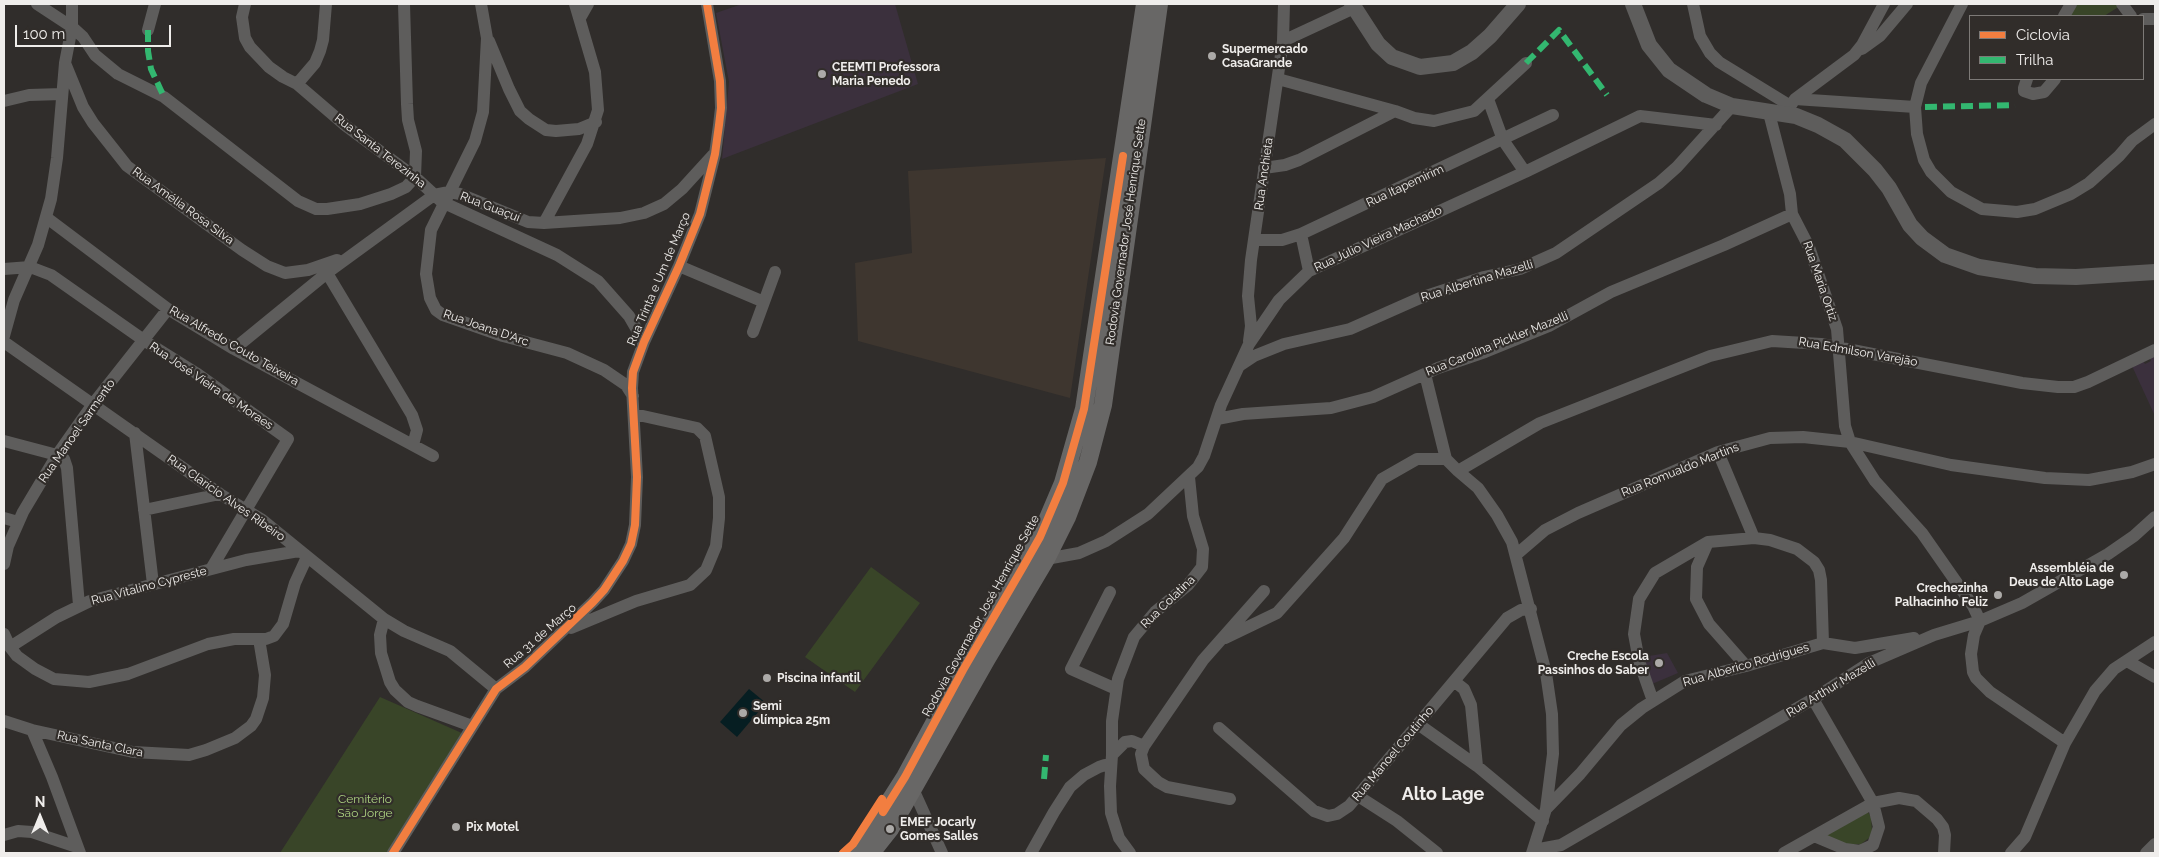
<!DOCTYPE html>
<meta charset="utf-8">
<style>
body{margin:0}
#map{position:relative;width:2159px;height:857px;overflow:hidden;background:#302d2b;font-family:Raleway,sans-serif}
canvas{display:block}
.frame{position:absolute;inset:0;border:5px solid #efedeb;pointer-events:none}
.legend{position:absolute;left:1969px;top:15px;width:175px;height:65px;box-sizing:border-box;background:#312d2a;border:1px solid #7d7a77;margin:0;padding:6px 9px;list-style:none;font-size:15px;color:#efedeb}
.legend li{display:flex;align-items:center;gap:10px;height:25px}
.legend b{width:25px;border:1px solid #7d7a77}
.north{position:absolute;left:15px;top:792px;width:50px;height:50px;-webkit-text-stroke:4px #312d2a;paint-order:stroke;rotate:0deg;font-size:14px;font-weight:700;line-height:20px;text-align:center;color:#efedeb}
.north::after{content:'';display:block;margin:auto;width:18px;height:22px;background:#efedeb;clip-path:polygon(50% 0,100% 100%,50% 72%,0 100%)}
.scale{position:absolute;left:15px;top:25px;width:156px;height:22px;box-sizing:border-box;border:2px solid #efedeb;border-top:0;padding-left:6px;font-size:15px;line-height:18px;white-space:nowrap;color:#efedeb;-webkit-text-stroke:4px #312d2a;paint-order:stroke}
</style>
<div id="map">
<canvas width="2159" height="857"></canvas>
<div class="frame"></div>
<ul class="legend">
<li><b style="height:6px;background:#f27e40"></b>Ciclovia</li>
<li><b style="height:6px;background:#33b770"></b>Trilha</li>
</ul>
<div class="north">N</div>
<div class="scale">100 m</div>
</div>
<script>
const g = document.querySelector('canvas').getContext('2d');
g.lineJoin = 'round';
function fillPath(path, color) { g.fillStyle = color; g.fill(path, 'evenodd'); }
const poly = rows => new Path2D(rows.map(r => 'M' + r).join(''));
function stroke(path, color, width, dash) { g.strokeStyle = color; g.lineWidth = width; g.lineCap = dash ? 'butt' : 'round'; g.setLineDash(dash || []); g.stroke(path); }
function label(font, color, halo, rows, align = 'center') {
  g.font = font + ' Raleway,sans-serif'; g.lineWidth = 4.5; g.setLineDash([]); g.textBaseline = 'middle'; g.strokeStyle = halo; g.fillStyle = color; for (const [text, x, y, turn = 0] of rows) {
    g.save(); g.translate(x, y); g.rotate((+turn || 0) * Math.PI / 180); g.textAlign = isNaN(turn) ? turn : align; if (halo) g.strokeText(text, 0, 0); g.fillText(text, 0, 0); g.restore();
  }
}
fillPath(poly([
 [1106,158,1070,398,858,341,855,263,912,253,908,171]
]), '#3e362f');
fillPath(poly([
 [742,4,895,4,918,84,722,159,729,82,716,13],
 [2155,354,2155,416,2132,366,2143,361,2145,364,2151,361,2149,357],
 [1667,653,1678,673,1652,684,1643,657]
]), '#3b303d');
fillPath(poly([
 [2076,4,2119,4,2120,6,2104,16,2069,16],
 [871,567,920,603,855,692,805,657],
 [380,697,464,734,388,853,280,853],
 [1867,811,1871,817,1872,831,1869,838,1861,844,1848,845,1823,835]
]), '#394528');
fillPath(poly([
 [749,689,766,703,737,737,720,722]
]), '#061e22');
stroke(poly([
 [37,4,72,27,83,37,95,55,118,74,164,97,298,201,316,209,327,209,360,204,391,194,406,187,415,177,416,151,408,120,407,104,404,4],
 [245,4,242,17,245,38,250,47,269,67,283,77,297,84,346,126,415,177,442,202,557,255,598,281,629,316,644,342],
 [481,4,487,38,483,112,475,141,431,230,426,274,430,298,436,310,443,315,503,336,567,353,604,370,626,385,633,396],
 [1693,4,1700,36,1710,53,1719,62,1789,105],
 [1962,4,1921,83,1915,107,1917,134,1924,160,1931,172,1951,192,1982,209,2017,212,2035,209,2071,194,2089,183,2119,156,2132,141,2155,124],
 [2122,4,2131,16],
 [2064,16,2071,4],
 [580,18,588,4],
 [2143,19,2155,19],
 [148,30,155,4],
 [489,41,509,89,520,111,529,119,546,130,556,131,579,129,596,122],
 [1283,41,1354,8],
 [1862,49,1880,36,1907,4],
 [65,63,83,107,93,123,127,166,242,250,267,266,285,273,308,270,337,260],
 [1278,79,1395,111,1414,118,1434,121,1474,111,1526,63],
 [2027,79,2024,88,2024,91,2033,94,2044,92,2055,79],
 [297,84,315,63,320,51,323,40,326,4],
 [1488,99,1503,140,1525,172],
 [1795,99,1915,107],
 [4,101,29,95,62,94],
 [1769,113,1790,194,1792,214,1809,247,1837,329,1845,426,1850,442,1875,481,1922,533,1973,606,1980,621],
 [1785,114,1795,99,1854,55,1862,45,1884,4],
 [1264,168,1285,165,1299,160,1395,111],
 [47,218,168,309,234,349,433,456],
 [544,223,587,144,598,110,595,72,575,4],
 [1301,234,1309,271],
 [1254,240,1282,240,1301,234,1553,115],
 [679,266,764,302],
 [4,269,30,267,51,275,145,341,196,373,288,439,211,569],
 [327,273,412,415,417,430,413,445],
 [753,332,775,272],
 [4,336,14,300,38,245,51,199,57,158,65,63,72,27,72,4],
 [1249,341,1251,326,1248,296,1251,260,1283,41,1284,4],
 [4,342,220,494,261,519,384,619,404,631,450,651,496,689],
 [234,349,327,273,434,195,449,192,460,194,528,222,544,223,620,218,644,213,664,204,682,189,713,155],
 [1239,366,1254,356,1284,344,1350,329,1420,298,1484,277,1520,269,1556,253,1659,183,1677,167,1732,106],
 [1425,374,1446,459,1458,471,1478,488,1497,515,1512,542,1546,673,1552,714,1553,754,1546,809,1532,853],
 [1217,419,1243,414,1331,408,1373,397,1438,368,1485,352,1549,326,1611,292,1724,245,1792,214],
 [135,433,153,584],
 [4,441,57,455,64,459,67,468,79,605],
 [1718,452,1754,538],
 [1458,471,1540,423,1710,356,1772,341,1821,344,2022,383,2058,387,2074,387,2088,382,2155,350],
 [144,510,220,494],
 [4,518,18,522],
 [1708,542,1697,567,1696,599,1709,624,1746,666],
 [1517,554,1545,530,1578,513,1718,452,1770,438,1803,437,1850,442,1951,465,2045,478,2089,480,2132,472,2155,464],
 [1046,559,1079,553,1106,541,1148,514,1198,467,1204,456,1221,405,1249,344,1279,300,1309,271,1525,172,1640,116,1716,125],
 [4,564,8,546,23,512,57,455,93,404,168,309],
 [1110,592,1071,669,1116,689],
 [384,619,380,635,381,653,390,682,395,690,408,702,417,706,472,726],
 [1980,621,1974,635,1971,654,1973,672,1976,678,1990,692,2065,743],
 [571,628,636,601,690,585,706,570,716,546,719,518,719,497,705,436,697,428,634,414],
 [4,634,10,647,17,656,35,669,54,679,89,682,128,674,208,644,234,639,266,639,274,636,283,624,295,583,307,557],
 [1225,638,1277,613,1344,538,1382,479,1417,459,1446,459],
 [10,647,57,617,90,601,246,560,299,551],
 [2127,661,2155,677],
 [1455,682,1464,689,1471,705,1477,766],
 [1813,699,1873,803,1879,827,1873,845,1860,851,1845,849,1814,836],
 [1653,701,1639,661,1634,634,1639,599,1655,573,1708,542,1754,538,1770,540,1797,549,1814,562,1819,570,1821,580,1823,643],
 [4,721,32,730,133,752,189,755,206,750,235,738,251,726,256,719,263,698,265,675,259,639],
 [1418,724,1477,766,1543,821],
 [1219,728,1314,811,1328,816,1337,814,1349,806,1507,618,1521,610,1531,609],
 [32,730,52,777,80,853],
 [1112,755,1112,721,1118,679,1134,637,1155,612,1188,585,1202,567,1203,549,1193,516,1189,477],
 [913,789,942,853],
 [1358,796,1397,821,1437,853],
 [1230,799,1167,787,1158,782,1144,769,1141,754,1144,746,1203,660,1264,591],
 [1546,809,1580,774,1621,725,1642,708,1685,681,1746,666,1823,643,1855,648,1914,638],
 [4,835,18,831,32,832,77,847],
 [1534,850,1561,845,1813,699,1869,663,1934,635,1980,621,2022,603,2108,554,2134,536,2155,517],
 [393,853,496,689,525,667,593,602,604,590,623,561,631,544,635,525,637,477,632,388,633,372,644,342,679,266,700,214,715,154,719,125,721,108,720,81,707,4],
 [1031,853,1054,812,1070,787,1084,775,1099,767,1105,765,1111,767],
 [1130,853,1119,838,1111,813,1110,786,1112,755,1125,742,1132,741,1144,746],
 [1784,853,1873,803,1899,798,1916,801,1937,819,1943,827,1945,835,1944,853],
 [2011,853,2025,837,2065,743,2095,691,2114,669,2155,642],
 [2146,853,2155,844]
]), '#5e5d5c', 12);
stroke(poly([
 [1352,4,1378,44,1392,57,1420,67,1453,63,1472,52,1490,36,1518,4],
 [1633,4,1649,45,1669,70,1706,95,1732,106,1796,116,1818,125,1845,140,1875,170,1889,188,1910,225,1922,238,1945,255,1979,267,2035,276,2076,277,2155,272]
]), '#5e5d5c', 16);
stroke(poly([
 [853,853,875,824,905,777,963,670,1040,537,1063,483,1084,409,1145,4],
 [871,853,890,829,986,660,1046,559,1067,517,1088,462,1103,405,1159,4]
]), '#686766', 18);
stroke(poly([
 [148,30,148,51,151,69,164,97],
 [1526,63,1559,30,1607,95],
 [1925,107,2015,105],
 [1044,779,1046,755]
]), '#33b770', 6, [12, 6]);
stroke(poly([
 [883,812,905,777,963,670,1023,567,1040,537,1063,483,1084,409,1123,156],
 [393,853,496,689,525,667,593,602,604,590,623,561,631,544,635,525,637,477,632,388,633,372,644,342,679,266,700,214,715,154,719,125,721,108,720,81,707,4],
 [843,853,853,844,882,799]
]), '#f27e40', 8);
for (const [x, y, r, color] of [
 [1212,56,5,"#acaaa8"],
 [822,74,5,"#acaaa8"],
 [2124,575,5,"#acaaa8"],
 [1998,595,5,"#acaaa8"],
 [1659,663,5,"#acaaa8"],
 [767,678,5,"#acaaa8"],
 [743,713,5,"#acaaa8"],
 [456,827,5,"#acaaa8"],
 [890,829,5,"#acaaa8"]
]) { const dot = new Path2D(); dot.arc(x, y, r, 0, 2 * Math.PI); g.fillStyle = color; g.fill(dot); stroke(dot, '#312d2a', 2); }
label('bold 12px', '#efedeb', '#312d2a', [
 ["Supermercado",1222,49],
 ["CasaGrande",1222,63],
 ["CEEMTI Professora",832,67],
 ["Maria Penedo",832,81],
 ["Assembléia de",2114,568,"right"],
 ["Deus de Alto Lage",2114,582,"right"],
 ["Crechezinha",1988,588,"right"],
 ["Palhacinho Feliz",1988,602,"right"],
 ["Creche Escola",1649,656,"right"],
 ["Passinhos do Saber",1649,670,"right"],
 ["Piscina infantil",777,678],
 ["Semi",753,706],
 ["olímpica 25m",753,720],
 ["EMEF Jocarly",900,822],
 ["Gomes Salles",900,836],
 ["Pix Motel",466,827]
], 'left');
label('12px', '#efedeb', '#312d2a', [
 ["Rua Santa Terezinha",380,151,38],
 ["Rua Anchieta",1264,174,-82],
 ["Rua Itapemirim",1405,186,-25],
 ["Rua Amélia Rosa Silva",183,206,36],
 ["Rua Guaçuí",490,207,21],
 ["Rodovia Governador José Henrique Sette",1126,232,-82],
 ["Rua Júlio Vieira Machado",1378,239,-25],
 ["Rua Trinta e Um de Março",659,279,-67],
 ["Rua Albertina Mazelli",1477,281,-17],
 ["Rua Maria Ortiz",1820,281,71],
 ["Rua Joana D'Arc",486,328,19],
 ["Rua Carolina Pickler Mazelli",1497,344,-22],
 ["Rua Alfredo Couto Teixeira",234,346,30],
 ["Rua Edmilson Varejão",1858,352,10],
 ["Rua José Vieira de Moraes",211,386,34],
 ["Rua Manoel Sarmento",77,431,-55],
 ["Rua Romualdo Martins",1680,470,-22],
 ["Rua Clarício Alves Ribeiro",226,498,35],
 ["Rua Vitalino Cypreste",149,586,-15],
 ["Rua Colatina",1168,602,-44],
 ["Rodovia Governador José Henrique Sette",981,616,-61],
 ["Rua 31 de Março",540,636,-41],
 ["Rua Alberico Rodrigues",1746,665,-16],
 ["Rua Arthur Mazelli",1831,688,-31],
 ["Rua Santa Clara",100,744,12],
 ["Rua Manoel Coutinho",1393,754,-50]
]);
label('12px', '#acd280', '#312d2a', [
 ["Cemitério",365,799],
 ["São Jorge",365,813]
]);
label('bold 18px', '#efedeb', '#312d2a', [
 ["Alto Lage",1443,795]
]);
</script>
